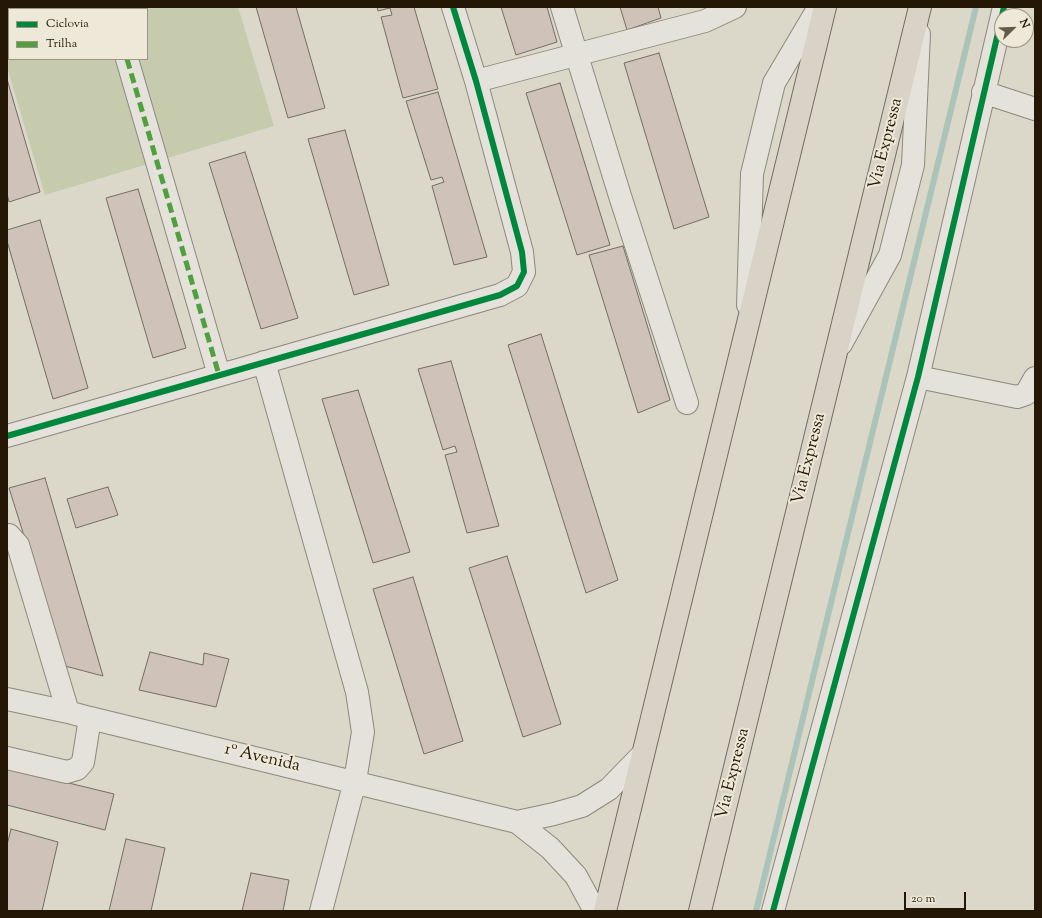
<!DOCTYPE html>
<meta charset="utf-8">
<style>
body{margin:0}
#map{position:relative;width:1042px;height:918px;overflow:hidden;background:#dcd8c9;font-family:"Sorts Mill Goudy",serif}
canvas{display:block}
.frame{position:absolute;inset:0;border:8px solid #251706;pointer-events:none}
.legend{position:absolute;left:8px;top:8px;width:140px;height:52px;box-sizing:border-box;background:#ede8d7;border:1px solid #9d9483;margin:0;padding:5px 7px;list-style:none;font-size:12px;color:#251706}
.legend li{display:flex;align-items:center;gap:8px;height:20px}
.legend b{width:20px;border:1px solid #9d9483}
.north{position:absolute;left:994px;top:8px;width:40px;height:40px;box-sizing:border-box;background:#ede8d7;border:1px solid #9d9483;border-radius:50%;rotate:67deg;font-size:11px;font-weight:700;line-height:16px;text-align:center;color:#251706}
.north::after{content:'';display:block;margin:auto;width:14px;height:18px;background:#655b4a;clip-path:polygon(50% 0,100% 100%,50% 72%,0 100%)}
.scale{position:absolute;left:904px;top:892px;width:62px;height:18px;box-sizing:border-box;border:2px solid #251706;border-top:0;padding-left:5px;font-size:12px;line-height:14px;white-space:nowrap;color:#251706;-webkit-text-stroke:3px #ede8d7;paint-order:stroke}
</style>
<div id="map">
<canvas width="1042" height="918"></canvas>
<div class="frame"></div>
<ul class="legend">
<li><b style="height:5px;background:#00873e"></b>Ciclovia</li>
<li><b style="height:5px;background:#50a13d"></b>Trilha</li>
</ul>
<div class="north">N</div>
<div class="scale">20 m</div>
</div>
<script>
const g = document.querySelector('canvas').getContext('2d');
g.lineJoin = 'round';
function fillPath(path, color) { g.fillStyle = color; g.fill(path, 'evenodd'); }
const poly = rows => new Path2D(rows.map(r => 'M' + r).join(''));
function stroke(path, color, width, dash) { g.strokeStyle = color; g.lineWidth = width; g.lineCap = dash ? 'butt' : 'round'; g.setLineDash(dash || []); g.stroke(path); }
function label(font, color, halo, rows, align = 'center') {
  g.font = font + ' "Sorts Mill Goudy",serif'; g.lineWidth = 4; g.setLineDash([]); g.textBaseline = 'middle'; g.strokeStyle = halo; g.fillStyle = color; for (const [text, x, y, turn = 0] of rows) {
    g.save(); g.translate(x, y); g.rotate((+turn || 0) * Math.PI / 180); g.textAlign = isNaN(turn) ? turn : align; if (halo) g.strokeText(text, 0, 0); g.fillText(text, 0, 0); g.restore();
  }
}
fillPath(poly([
 [18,7,238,7,274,126,45,195,7,67,7,10,9,10,9,59,147,59,147,9,12,9]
]), '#c5cbac');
stroke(poly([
 [756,911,976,7]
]), '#aac4bc', 6);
const building = poly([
 [256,7,296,7,325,108,288,118,256,7],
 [377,7,414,7,438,89,403,98,381,17,392,15,390,8,378,11,377,7],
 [501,7,547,7,557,42,516,55,501,7],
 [620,7,658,7,661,18,627,30,620,7],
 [659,53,709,217,674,229,624,63,659,53],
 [7,79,40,192,9,202,7,194,7,79],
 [560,83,610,245,577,255,526,93,560,83],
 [438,92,487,257,454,265,432,186,444,182,442,177,431,180,406,101,438,92],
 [345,130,389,285,354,295,308,139,345,130],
 [245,152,298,318,261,329,209,163,245,152],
 [138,189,186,348,153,358,106,198,138,189],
 [40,220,88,388,53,399,7,241,7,230,40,220],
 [623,246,670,400,638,413,589,255,623,246],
 [541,334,618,580,586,593,508,345,541,334],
 [451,361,499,526,467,533,445,455,457,452,455,446,443,450,418,369,451,361],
 [358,390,410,552,373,563,322,399,358,390],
 [45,478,103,676,65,666,9,488,45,478],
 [108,487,118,515,76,528,67,499,108,487],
 [507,556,561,724,523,737,469,568,507,556],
 [413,577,463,741,424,754,373,589,413,577],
 [150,652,203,665,204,653,229,659,216,707,139,690,150,652],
 [7,768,114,794,105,830,7,805,7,768],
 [11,829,58,842,42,911,7,911,7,845,11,829],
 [126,839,165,848,151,911,109,911,126,839],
 [251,873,289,880,283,911,242,911,251,873]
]);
fillPath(building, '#cfc2b8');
stroke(building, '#726d63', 1);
const minor = poly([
 [112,7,112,9],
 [562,7,620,196,687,403],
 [127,59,219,375],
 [476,81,705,21,735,7],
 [983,92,1035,109],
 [748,305,752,174,774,83,819,7],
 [841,344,890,255,913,165,919,34],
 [264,362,357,692,363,732,355,781,321,911],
 [918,377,1017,397,1026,394,1035,378],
 [7,436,500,295,517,286,524,272,522,252,476,81,453,7],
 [7,535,9,535,18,545,68,712],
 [7,699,68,712,90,718,517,822,550,848,576,876,595,911],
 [7,758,67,772,77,769,83,762,90,718],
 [517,822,554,814,582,806,609,789,643,754],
 [773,911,918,377,1004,7]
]);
const major = poly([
 [605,911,825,7],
 [700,911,920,7]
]);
stroke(minor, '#8c887d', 24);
stroke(major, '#726d63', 24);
stroke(minor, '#e4e2db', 22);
stroke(major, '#d9d2c6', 22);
stroke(poly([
 [112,7,112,9],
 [127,59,219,375]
]), '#50a13d', 5, [10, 5]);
stroke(poly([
 [7,436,500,295,517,286,524,272,522,252,476,81,453,7],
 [773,911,918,377,1004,7]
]), '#00873e', 6);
label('17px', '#251706', '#ede8d7', [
 ["Via Expressa",887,144,-76],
 ["Via Expressa",810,459,-76],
 ["1º Avenida",262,759,13],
 ["Via Expressa",734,774,-76]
]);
</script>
